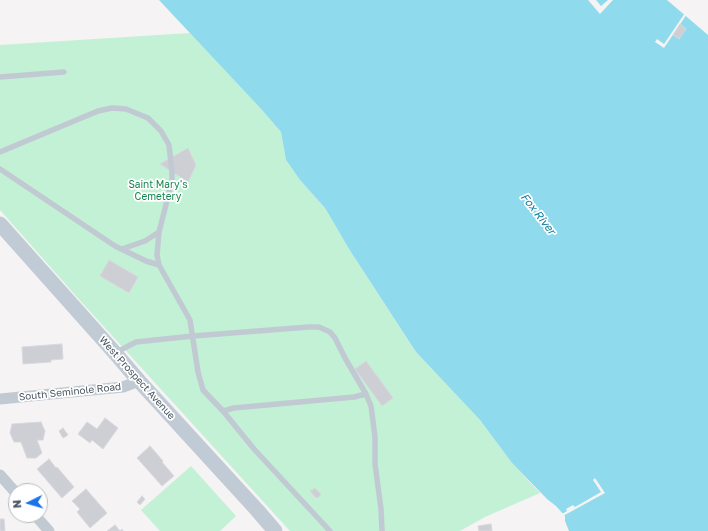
<!DOCTYPE html>
<style>
body{margin:0}
#map{position:relative;width:708px;height:531px;overflow:hidden;background:#f5f3f3;font-family:"Golos Text",sans-serif}
canvas{display:block}
.north{position:absolute;left:8px;top:483px;width:40px;height:40px;box-sizing:border-box;background:#fff;border:1px solid #b7bbc0;border-radius:50%;rotate:265deg;font-size:11px;font-weight:700;line-height:16px;text-align:center;color:#4a5661}
.north::after{content:'';display:block;margin:auto;width:14px;height:18px;background:#1a73e8;clip-path:polygon(50% 0,100% 100%,50% 72%,0 100%)}
</style>
<div id="map">
<canvas width="708" height="531"></canvas>
<div class="north">N</div>
</div>
<script>
const g = document.querySelector('canvas').getContext('2d');
g.lineJoin = 'round';
function fillPath(path, color) { g.fillStyle = color; g.fill(path, 'evenodd'); }
const poly = rows => new Path2D(rows.map(r => 'M' + r).join(''));
function stroke(path, color, width, dash) { g.strokeStyle = color; g.lineWidth = width; g.lineCap = dash ? 'butt' : 'round'; g.setLineDash(dash || []); g.stroke(path); }
function label(font, color, halo, rows, align = 'center') {
  g.font = font + ' "Golos Text",sans-serif'; g.lineWidth = 3.5; g.setLineDash([]); g.textBaseline = 'middle'; g.strokeStyle = halo; g.fillStyle = color; for (const [text, x, y, turn = 0] of rows) {
    g.save(); g.translate(x, y); g.rotate((+turn || 0) * Math.PI / 180); g.textAlign = isNaN(turn) ? turn : align; if (halo) g.strokeText(text, 0, 0); g.fillText(text, 0, 0); g.restore();
  }
}
fillPath(poly([
 [190,33,262,110,281,132,286,160,300,180,325,208,349,249,416,352,480,420,512,463,540,493,485,517,460,531,290,531,76,296,0,210,0,45],
 [191,466,236,516,220,531,160,531,141,510]
]), '#c3f1d5');
fillPath(poly([
 [159,0,667,0,708,35,708,531,569,531,565,521,565,516,556,506,547,499,512,463,480,420,416,352,349,249,325,208,300,180,286,160,281,132,262,110]
]), '#90daee');
fillPath(poly([
 [588,0,596,0,601,6,608,0,613,0,600,14],
 [685,13,687,14,664,48,655,42,657,39,664,44],
 [595,478,605,493,563,516,562,514,567,511,566,509,573,505,575,507,601,492,593,480]
]), '#f5f3f3');
const building = poly([
 [680,24,686,29,679,39,673,35,680,24],
 [188,148,196,165,188,182,160,164,188,148],
 [109,260,138,277,129,293,100,276,109,260],
 [62,344,63,359,51,360,51,362,23,364,22,347,62,344],
 [366,361,393,398,382,406,355,369,366,361],
 [105,418,118,428,103,449,92,440,90,443,78,434,87,422,97,429,105,418],
 [41,422,45,431,43,440,37,440,42,453,36,458,27,458,21,442,14,442,10,433,12,424,41,422],
 [63,428,68,435,63,438,59,431,63,428],
 [150,446,163,461,162,462,174,476,162,486,137,458,150,446],
 [49,459,56,468,57,467,74,487,62,498,37,469,49,459],
 [315,488,321,494,318,498,317,497,316,498,310,491,315,488],
 [86,489,107,513,90,528,77,512,80,509,72,501,86,489],
 [142,496,145,499,140,505,137,502,142,496],
 [0,519,4,519,5,531,0,531,0,519],
 [491,524,492,531,479,531,478,526,491,524],
 [115,525,120,531,122,529,123,531,107,531,115,525]
]);
fillPath(building, '#cdcfd5');
stroke(building, '#d7d9de', 1);
stroke(poly([
 [0,77,64,72],
 [0,152,98,111,112,108,126,109,148,118,161,131,169,145,172,172,172,181,159,232,157,255,159,265,190,320,198,372,203,390,223,411,254,449,330,531],
 [0,169,115,246,146,261,159,265],
 [122,249,145,241,159,232],
 [115,353,136,342,193,336,309,327,319,327,330,332,335,338,345,358,366,394,371,406,375,437,375,464,381,509,382,531],
 [223,411,234,408,354,397,366,394]
]), '#c1cad2', 5.5);
stroke(poly([
 [0,399,123,387,139,381],
 [0,475,16,493],
 [35,515,49,531]
]), '#c1cad2', 11);
stroke(poly([
 [0,224,115,353,139,381,257,510,275,531]
]), '#c1cbd6', 15);
label('10px', '#17864f', '#fff', [
 ["Saint Mary's",158,185],
 ["Cemetery",158,197]
]);
label('10px', '#4a5661', '#fff', [
 ["West Prospect Avenue",137,378,48],
 ["South Seminole Road",70,392,-6]
]);
label('italic 11px', '#0c7c9b', '#fff', [
 ["Fox River",538,214,52]
]);
</script>
